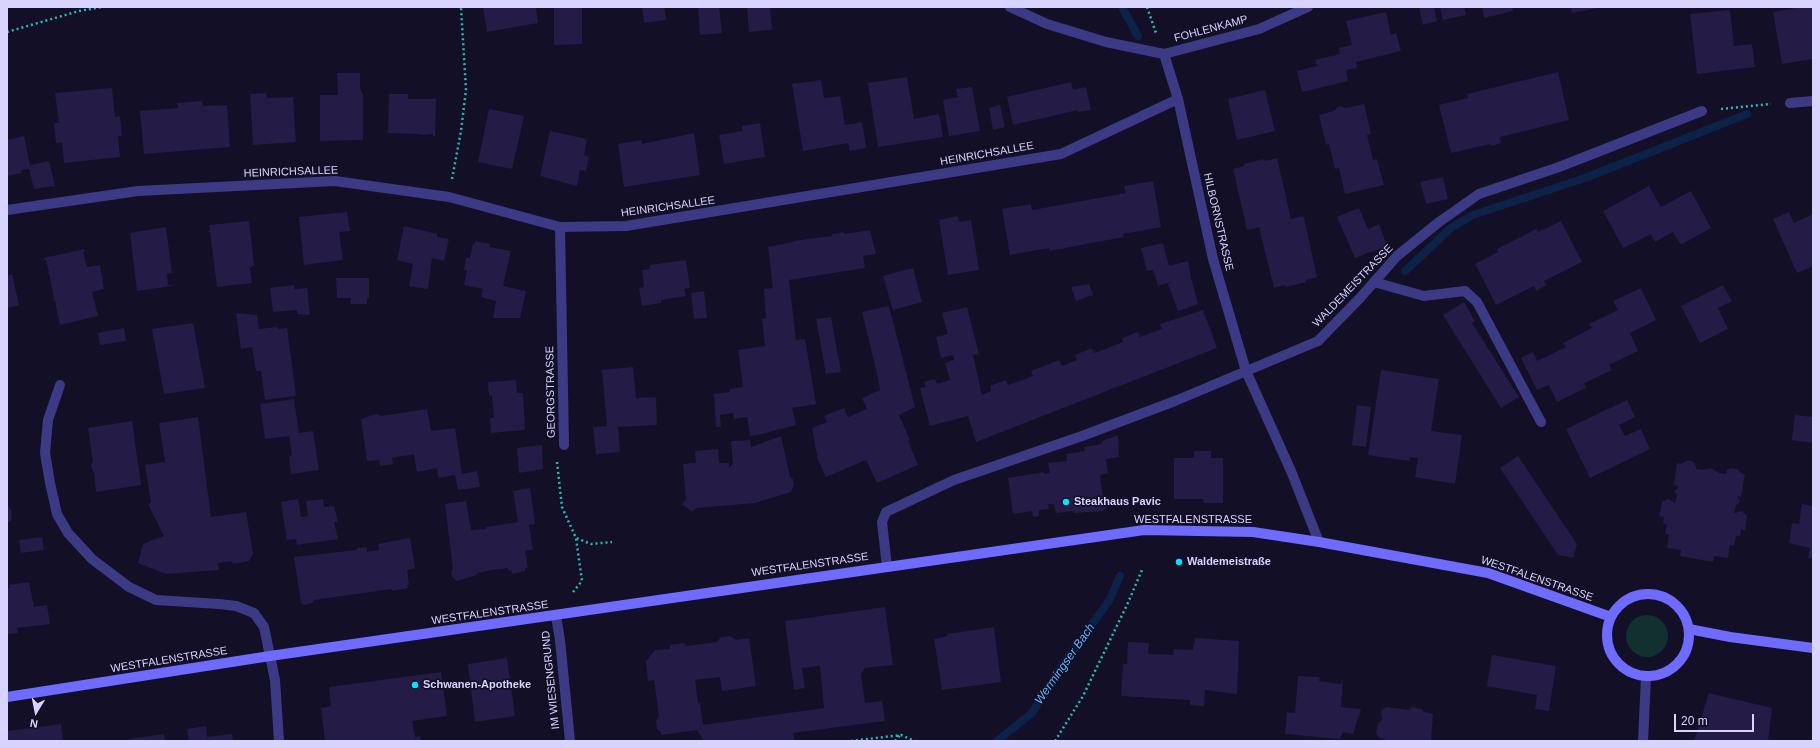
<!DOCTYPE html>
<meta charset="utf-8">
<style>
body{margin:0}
#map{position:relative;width:1820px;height:748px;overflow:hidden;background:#130f26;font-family:Helvetica,sans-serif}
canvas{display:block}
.frame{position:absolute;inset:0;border:8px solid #d9d4ff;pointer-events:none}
.north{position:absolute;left:16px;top:692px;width:40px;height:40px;-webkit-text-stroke:3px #130f26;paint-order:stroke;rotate:190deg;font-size:11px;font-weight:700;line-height:16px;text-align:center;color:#d9d4ff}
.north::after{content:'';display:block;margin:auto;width:14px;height:18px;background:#d9d4ff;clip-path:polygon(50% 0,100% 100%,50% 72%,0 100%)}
.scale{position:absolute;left:1674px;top:714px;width:80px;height:18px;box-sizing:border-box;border:2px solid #d9d4ff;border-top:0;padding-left:5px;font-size:12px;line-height:14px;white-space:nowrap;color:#d9d4ff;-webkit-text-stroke:3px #130f26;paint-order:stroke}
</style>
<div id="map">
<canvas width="1820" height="748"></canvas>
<div class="frame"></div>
<div class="north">N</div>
<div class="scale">20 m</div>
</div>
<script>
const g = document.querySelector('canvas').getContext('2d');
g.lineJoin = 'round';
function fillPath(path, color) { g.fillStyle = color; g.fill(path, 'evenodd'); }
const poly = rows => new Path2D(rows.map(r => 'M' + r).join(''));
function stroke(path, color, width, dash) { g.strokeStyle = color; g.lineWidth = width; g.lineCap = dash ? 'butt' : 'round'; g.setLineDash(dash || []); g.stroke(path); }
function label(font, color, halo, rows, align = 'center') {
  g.font = font + ' Helvetica,sans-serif'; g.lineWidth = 3.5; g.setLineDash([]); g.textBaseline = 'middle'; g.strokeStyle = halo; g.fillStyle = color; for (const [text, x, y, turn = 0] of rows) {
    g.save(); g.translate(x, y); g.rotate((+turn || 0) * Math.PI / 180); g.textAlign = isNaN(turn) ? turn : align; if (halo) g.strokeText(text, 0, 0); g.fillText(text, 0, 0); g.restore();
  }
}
fillPath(poly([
 '1626 636a21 21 0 1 1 42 0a21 21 0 1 1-42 0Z'
]), '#12302f');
stroke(poly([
 [1122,7,1138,36],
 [1405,271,1452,227,1473,215,1585,178,1747,114],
 [997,741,1032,713,1065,661,1109,601,1120,576]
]), '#0c2248', 8);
fillPath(poly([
 [490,7,536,7,538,23,487,32,483,8],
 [642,7,664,7,666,20,644,23],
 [698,7,719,7,722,33,700,35],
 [747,7,770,7,772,30,749,32],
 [1419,7,1434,7,1437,21,1423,25],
 [1440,7,1464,7,1466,15,1443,20],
 [1482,7,1512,7,1513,11,1484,18],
 [1571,7,1598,7,1598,8,1572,13],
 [1801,7,1813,7,1813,59,1782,64,1773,12],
 [554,8,582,8,582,44,554,45],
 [1730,10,1734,46,1752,44,1755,67,1697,74,1690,14],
 [1386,12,1391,35,1396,33,1401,51,1356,62,1357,68,1346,70,1348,81,1302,92,1297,71,1317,66,1315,60,1340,54,1339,48,1352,45,1346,21],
 [1558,72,1569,120,1500,137,1501,143,1491,146,1490,144,1451,153,1439,105,1468,98,1467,94],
 [337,73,360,73,360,88,363,95,363,140,320,141,320,95,338,95],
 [907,77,914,119,939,114,943,137,878,147,868,83],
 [821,80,824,98,840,96,845,125,862,122,866,148,850,151,848,143,803,151,792,84],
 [1071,82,1073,90,1086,87,1091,110,1078,112,1078,110,1013,125,1007,97],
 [972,87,980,131,949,136,943,100,958,97,956,89],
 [112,88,115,117,120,116,122,136,118,136,120,157,64,163,62,142,56,143,54,123,59,123,55,93],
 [1265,90,1275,131,1237,140,1228,99],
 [266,93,267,98,293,97,296,142,253,145,250,94],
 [389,94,408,94,408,99,434,99,436,98,435,136,433,136,433,134,420,135,420,134,388,133],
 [202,101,203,106,227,105,230,147,144,154,140,111,178,108,177,103],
 [1364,104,1371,134,1367,135,1373,160,1377,159,1384,185,1345,194,1339,168,1335,169,1329,144,1326,145,1319,115,1334,111,1339,106,1346,108],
 [1000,105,1005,127,993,130,989,108],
 [489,109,524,116,512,169,478,162],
 [760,123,765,157,724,164,719,135,742,131,742,126],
 [550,131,587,139,584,155,589,157,586,171,580,170,577,186,540,176],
 [694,133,700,175,624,187,618,144,641,140,642,144],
 [24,136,30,165,49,161,55,186,34,189,29,169,21,170,22,173,7,176,7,140],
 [1277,158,1291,219,1303,216,1304,218,1317,277,1306,280,1306,282,1286,287,1285,285,1274,288,1259,227,1247,230,1233,169,1244,166,1244,164,1264,159,1265,161],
 [1443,177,1448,199,1426,204,1420,182],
 [1153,181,1161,227,1123,234,1124,237,1086,244,1050,251,1049,248,1010,255,1002,209,1031,204,1032,210,1126,193,1124,186],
 [1649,186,1661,207,1691,191,1711,228,1681,245,1673,232,1655,242,1651,234,1623,248,1603,211],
 [1359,208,1368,229,1379,224,1387,246,1355,258,1337,217],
 [347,212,350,231,339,232,343,260,304,265,299,217],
 [1789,212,1794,223,1813,214,1813,266,1797,273,1773,219],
 [958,216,959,222,971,220,979,270,948,275,939,220],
 [249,221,254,265,250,268,252,283,217,287,210,232,207,232,210,230,209,225],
 [1561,221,1582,262,1544,281,1546,285,1536,291,1534,286,1496,305,1475,264,1498,252,1497,249,1536,229,1538,232],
 [404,226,437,234,437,237,449,239,444,261,432,258,428,289,409,286,413,264,397,260],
 [166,227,172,273,167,274,168,285,172,285,172,286,137,291,130,233],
 [870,230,876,254,863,256,865,268,789,280,796,340,805,339,816,404,792,408,796,425,758,435,750,436,747,417,734,419,733,413,720,415,721,427,716,427,714,394,730,392,730,389,743,387,738,350,765,346,762,319,766,318,764,289,773,288,768,247,793,242,793,241,832,236,832,234,844,232,844,234],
 [475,241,490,244,489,247,511,251,503,286,526,291,520,318,493,318,496,301,481,297,483,289,464,285,467,270,464,270,466,258,470,258,473,243,475,244],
 [1163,243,1169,266,1188,261,1191,278,1198,304,1178,311,1168,284,1171,282,1158,286,1153,270,1147,271,1141,248],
 [84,249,85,251,83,252,87,267,100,265,104,289,92,292,98,316,60,325,55,301,53,300,54,299,49,274,47,272,49,272,46,260,44,260,44,258],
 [686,260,690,288,684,289,686,296,661,300,661,303,642,306,639,288,644,287,642,270,650,269,650,265],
 [913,268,922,302,893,310,883,276],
 [12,274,19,305,7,308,7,276],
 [336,278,369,278,369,298,367,299,367,304,350,304,351,298,337,298],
 [1089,284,1093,295,1076,301,1071,287],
 [294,285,294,289,307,288,310,315,297,314,297,310,273,312,270,288],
 [1723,285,1732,301,1718,308,1728,329,1700,343,1681,306],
 [1641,288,1656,320,1630,333,1638,351,1609,365,1612,370,1584,383,1586,388,1557,402,1549,385,1537,390,1521,358,1533,352,1537,361,1566,347,1563,343,1592,328,1589,324,1618,310,1613,301],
 [704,291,707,318,694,319,691,293],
 [1464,302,1475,321,1472,323,1519,397,1501,408,1443,315],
 [889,306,915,407,899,415,910,440,908,441,918,465,877,483,866,460,826,477,818,460,812,428,827,422,824,416,844,408,848,417,867,409,862,398,880,390,877,374,862,312],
 [967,307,979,354,973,355,982,395,991,391,990,386,1006,380,1008,385,1033,376,1031,371,1059,360,1062,366,1077,360,1075,355,1092,348,1094,353,1105,349,1123,342,1122,338,1138,332,1140,337,1162,329,1160,324,1203,310,1217,348,976,442,968,416,930,426,920,388,926,387,924,382,935,379,937,384,950,380,945,363,954,360,953,355,941,358,936,337,948,334,942,313],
 [236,313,257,315,259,329,276,327,279,329,287,328,296,396,265,400,261,371,256,371,252,347,241,349],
 [831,317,841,372,826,374,816,319],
 [193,323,205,388,164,394,152,329],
 [124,328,126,341,100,345,98,333],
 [633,367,636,398,656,397,657,425,618,427,620,452,596,454,593,427,607,426,602,370],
 [1381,370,1439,379,1431,431,1462,435,1455,484,1415,477,1418,458,1410,457,1409,461,1368,455],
 [516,380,517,393,523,393,525,430,491,433,490,418,494,418,492,395,489,396,488,382],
 [294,399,299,433,313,431,319,470,291,474,289,456,292,455,289,436,265,439,260,404],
 [1627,400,1635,417,1619,425,1625,436,1641,429,1650,449,1590,478,1566,429],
 [1357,405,1371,407,1366,447,1352,445],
 [427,409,431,431,455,428,462,474,477,471,480,487,458,490,455,475,438,478,437,468,417,472,414,454,392,458,393,464,380,466,379,460,367,461,361,419,376,414,381,416],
 [1795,415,1813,417,1813,443,1792,440],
 [198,417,211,517,246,512,253,554,249,561,233,564,232,561,218,563,219,570,166,574,138,563,143,544,164,536,148,504,151,502,145,465,165,462,159,423],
 [132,421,141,485,96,492,94,472,92,470,91,464,93,462,88,428],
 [1118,435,1119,457,1106,459,1108,473,1100,475,1103,498,1106,500,1107,507,1103,511,1074,513,1074,511,1056,513,1054,504,1048,504,1049,509,1039,510,1039,516,1033,517,1032,511,1013,514,1008,478,1044,472,1044,474,1050,473,1048,463,1067,461,1066,454,1085,451,1084,447,1102,444,1102,441],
 [781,436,790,477,793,479,794,485,791,492,755,503,696,508,692,512,682,504,686,500,683,464,696,463,695,451,718,449,719,463,729,463,729,468,733,464,731,441,750,440,751,447],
 [542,445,543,469,519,473,517,448],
 [1194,451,1211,451,1211,458,1223,458,1223,503,1204,503,1203,499,1174,499,1174,458,1194,458],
 [1518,456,1577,544,1573,558,1558,555,1500,468],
 [1686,461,1692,461,1696,466,1696,469,1702,470,1711,468,1719,473,1726,474,1727,470,1730,468,1737,469,1741,473,1745,474,1741,497,1737,496,1740,502,1736,505,1734,513,1742,511,1747,516,1745,531,1741,529,1740,536,1736,536,1734,546,1730,545,1728,558,1714,556,1713,562,1680,556,1681,550,1667,548,1669,535,1665,534,1667,524,1663,524,1664,517,1659,516,1662,502,1668,499,1675,503,1677,495,1674,491,1678,488,1678,486,1674,485,1677,463,1681,464],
 [530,488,535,524,529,525,533,550,525,551,528,568,525,568,525,571,512,574,511,570,508,571,508,568,492,570,477,573,477,575,457,581,452,577,451,572,453,569,445,504,466,501,471,530,486,529,486,527,518,522,513,491],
 [298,499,301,517,308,516,306,501,323,499,324,507,334,506,338,522,334,522,338,539,297,545,296,539,287,540,281,502],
 [7,503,9,508,11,509,12,515,11,521,7,522],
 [1802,504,1813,506,1813,558,1808,558,1810,548,1789,543,1792,523,1799,524],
 [42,537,44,550,21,553,19,540],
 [410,538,415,568,407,570,409,585,407,585,408,588,396,590,392,591,392,589,314,600,312,603,304,605,301,603,294,557,357,550,357,548,367,547,367,552,379,550,378,544],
 [29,582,34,607,47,605,50,624,17,628,18,633,7,634,7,588,10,588,9,585],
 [885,607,893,665,865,668,861,674,865,703,882,701,885,721,793,733,794,741,704,741,697,730,661,735,661,732,657,729,656,721,659,716,654,680,648,681,646,661,655,650,670,649,670,645,685,643,686,646,717,642,721,637,730,636,736,640,749,638,756,686,722,691,720,677,695,680,698,703,700,703,703,725,824,708,820,666,802,668,805,688,794,690,785,621],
 [994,627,1001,682,942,690,934,639,948,636,947,634],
 [1195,638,1239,641,1237,694,1205,690,1204,706,1190,705,1190,700,1121,696,1123,664,1127,664,1128,642,1149,643,1148,654,1173,655,1174,649,1193,650],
 [1492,655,1556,666,1549,711,1535,709,1537,695,1487,686],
 [507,658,515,716,475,722,468,664],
 [441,672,447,716,412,721,415,737,420,736,421,741,325,741,321,708,331,706,329,687],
 [1298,676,1320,677,1319,681,1341,684,1342,679,1343,679,1341,707,1361,709,1353,734,1343,732,1340,739,1285,734,1287,712,1295,713],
 [1709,693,1772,708,1768,741,1694,741],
 [1386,707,1409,710,1412,707,1422,709,1424,712,1433,714,1431,741,1385,741,1385,739,1379,738,1376,734,1378,723,1382,720,1381,711],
 [61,724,63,741,7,741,7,731],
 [206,726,207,737,232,734,233,741,189,741,187,729],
 [164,734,165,741,129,741,129,739]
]), '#241b47');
stroke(poly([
 [1147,7,1156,33],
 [7,32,79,11,102,7],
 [1721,109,1771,104],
 [452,179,461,131,466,90,461,7],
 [557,462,562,507,576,538,591,544,612,542],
 [573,592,582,581,576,538],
 [851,741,901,735,915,741],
 [895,741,900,735],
 [1055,741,1083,696,1127,605,1142,570]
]), '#2fb8b0', 2.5, [2, 3]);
stroke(poly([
 [1374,282,1424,296,1465,291,1477,302,1541,422]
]), '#3d3a85', 10);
stroke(poly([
 [1010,7,1047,24,1106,42,1164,54,1259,29,1308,7],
 [1164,54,1178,99,1213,259,1246,371,1291,471,1319,542],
 [1790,103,1813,101],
 [7,210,138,191,335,181,449,197,560,227,626,226,1061,154,1178,99],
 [560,227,564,445],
 [60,385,48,420,45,453,50,483,57,514,68,533,92,559,129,587,156,600,219,604,236,606,254,613,264,627,275,680,279,741],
 [887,567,882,522,886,512,954,480,1082,436,1175,401,1318,341,1360,298,1397,256,1439,222,1479,194,1559,167,1702,111],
 [556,616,560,640,570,741],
 [1643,741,1646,677]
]), '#3d3a85', 10);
stroke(poly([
 '1607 635a41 41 0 1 1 82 0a41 41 0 1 1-82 0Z',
 [1689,629,1730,637,1813,648],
 [7,697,270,656,1144,530,1253,532,1319,542,1488,573,1611,617]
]), '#6f6bff', 10);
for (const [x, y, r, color] of [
 [1066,502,4,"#00e5ff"],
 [1179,562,4,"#00e5ff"],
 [415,685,4,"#00e5ff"]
]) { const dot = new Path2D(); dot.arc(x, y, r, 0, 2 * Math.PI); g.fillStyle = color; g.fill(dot); stroke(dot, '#130f26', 1.5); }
label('11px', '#d9d4ff', '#130f26', [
 ["FOHLENKAMP",1211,29,-15],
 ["HEINRICHSALLEE",987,154,-10],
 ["HEINRICHSALLEE",291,172,-2],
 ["HEINRICHSALLEE",668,207,-8],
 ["HILBORNSTRASSE",1218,222,77],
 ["WALDEMEISTRASSE",1353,286,-46],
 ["GEORGSTRASSE",551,392,-91],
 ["WESTFALENSTRASSE",1193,520],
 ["WESTFALENSTRASSE",810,565,-8],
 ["WESTFALENSTRASSE",1537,579,19],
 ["WESTFALENSTRASSE",490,613,-8],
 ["WESTFALENSTRASSE",169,660,-9],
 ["IM WIESENGRUND",551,680,-96]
]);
label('bold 11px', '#d9d4ff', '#130f26', [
 ["Steakhaus Pavic",1074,502],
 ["Waldemeistraße",1187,562],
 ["Schwanen-Apotheke",423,685]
], 'left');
label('italic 12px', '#62b6ff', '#130f26', [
 ["Wermingser Bach",1065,664,-55]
]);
</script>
